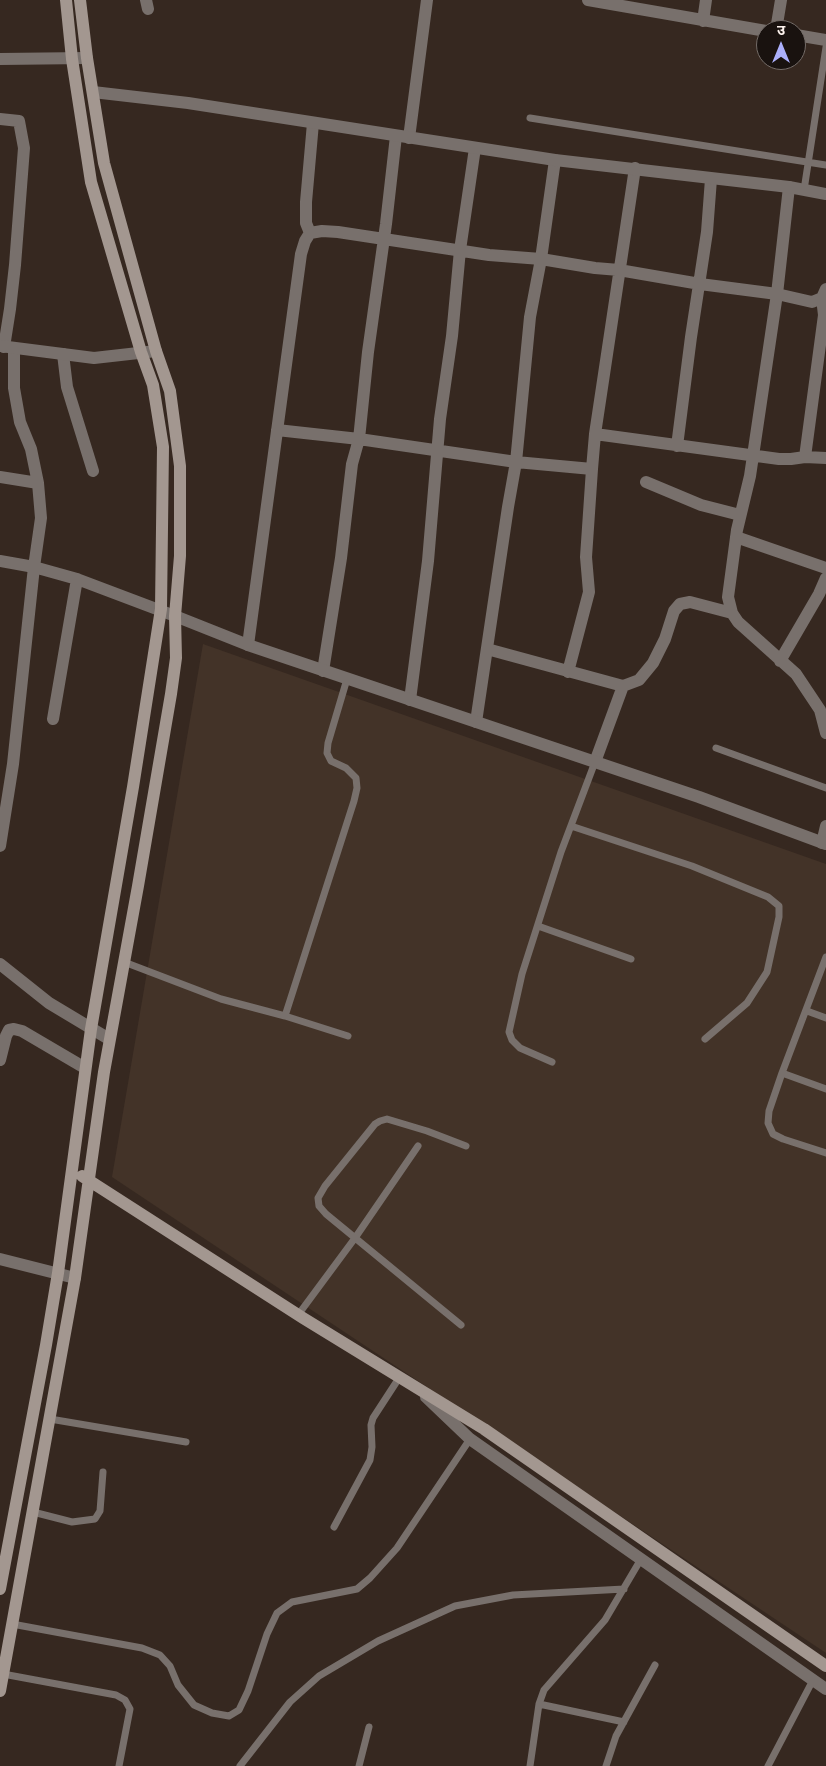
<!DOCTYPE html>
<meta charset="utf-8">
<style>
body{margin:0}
#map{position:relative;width:826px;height:1766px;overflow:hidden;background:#362820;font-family:Figtree,"Noto Sans Devanagari",sans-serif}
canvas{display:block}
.north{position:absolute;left:756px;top:20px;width:50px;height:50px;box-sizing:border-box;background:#19120f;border:1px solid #746c68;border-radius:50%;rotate:0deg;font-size:14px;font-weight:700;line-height:20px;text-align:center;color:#fcf2ed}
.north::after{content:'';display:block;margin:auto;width:18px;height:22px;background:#abaffb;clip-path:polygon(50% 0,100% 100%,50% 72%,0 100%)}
</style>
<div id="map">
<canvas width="826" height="1766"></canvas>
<div class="north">उ</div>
</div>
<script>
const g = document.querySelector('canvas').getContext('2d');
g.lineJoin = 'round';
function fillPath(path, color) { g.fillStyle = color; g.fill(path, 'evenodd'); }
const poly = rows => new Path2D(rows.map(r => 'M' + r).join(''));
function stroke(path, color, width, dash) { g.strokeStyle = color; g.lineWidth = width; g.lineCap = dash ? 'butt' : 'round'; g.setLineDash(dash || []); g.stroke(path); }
fillPath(poly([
 [203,644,826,864,826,1653,112,1177]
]), '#433328');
stroke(poly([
 [530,118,826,165],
 [804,190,826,47],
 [716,748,826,788],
 [571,826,692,866,768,897,779,906,779,917,767,972,747,1003,705,1039],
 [538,926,631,959],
 [124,962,221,999,285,1016,348,1036],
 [807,1011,826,1018],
 [285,1016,354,801,357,788,356,778,346,768,331,761,327,753,328,743,347,679],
 [552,1062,520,1048,512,1040,509,1032,522,974,561,852,595,762],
 [782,1073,826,957],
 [826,1089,782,1073,769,1111,768,1123,773,1134,783,1139,826,1153],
 [298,1315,355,1238,418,1146],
 [461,1325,326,1214,319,1206,318,1198,325,1186,375,1124,380,1121,387,1119,427,1131,466,1146],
 [50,1419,186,1442],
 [33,1512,72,1522,95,1519,100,1511,103,1472],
 [334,1527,370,1460,372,1447,371,1425,373,1418,399,1378],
 [12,1624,142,1648,160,1655,170,1666,178,1685,194,1705,212,1713,229,1716,239,1710,248,1691,267,1634,277,1613,292,1602,357,1589,370,1578,397,1548,470,1439],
 [3,1674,116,1695,125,1700,130,1709,119,1766],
 [539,1704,624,1722],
 [240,1766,290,1702,319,1676,378,1641,455,1606,513,1595,624,1589],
 [359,1766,369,1727],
 [530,1766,539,1704,544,1690,605,1620,641,1559],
 [606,1766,616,1736,655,1665],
 [768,1766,813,1680]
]), '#78706c', 7);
stroke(poly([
 [146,0,148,9],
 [588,0,766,31],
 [703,21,706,0],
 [776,30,781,0],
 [796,35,826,40],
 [0,59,87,58],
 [0,119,19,121,24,148,15,265,10,309,4,347],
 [409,138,427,0],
 [789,187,777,294,750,476,737,530,728,597,732,613,738,622,796,674,820,710,826,733],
 [310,233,306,223,306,202,313,123],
 [63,354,67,387,93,471],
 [277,430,359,439,516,462,592,469,595,434,779,459,791,459,805,457,826,458],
 [595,434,635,168],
 [677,446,691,337,707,232,711,179],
 [805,457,824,315,822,298],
 [0,477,38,483],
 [646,482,701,505,740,515],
 [736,537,826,568],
 [0,561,34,567,77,579,175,616],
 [248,645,301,254,305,241,310,233,322,231,338,232,489,255,541,259,595,268,619,270,700,284,777,294,812,302,822,298,826,289],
 [487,649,623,686,639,680,653,663,665,639,674,611,680,604,690,602,732,613],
 [780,661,819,594,826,578],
 [323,671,341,558,352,464,359,439,368,352,386,224,396,136],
 [568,672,589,592,586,557,592,469],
 [410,700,428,561,440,419,452,336,460,250,475,148],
 [53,719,77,579],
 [476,722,508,507,516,462,530,317,541,259,555,160],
 [595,762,623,686],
 [822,843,826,826],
 [0,846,13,764,34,567,41,518,38,483,31,449,20,422,14,388,14,348],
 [0,1060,6,1036,9,1030,14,1029,22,1031,85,1068],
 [0,1259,75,1278],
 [426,1397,470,1439,826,1689]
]), '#78706c', 12);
stroke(poly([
 [93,92,188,103,555,160,789,187,826,194],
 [0,346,94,358,156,351],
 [175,616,248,645,699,797,826,844],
 [0,964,49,1003,109,1039]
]), '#78706c', 12);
stroke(poly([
 [82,1176,303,1318,484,1429,826,1666],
 [0,1589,46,1345,58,1273,91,1029,133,787,161,609,163,447,153,385,141,352,91,182,72,59,66,0],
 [0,1691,75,1278,104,1072,138,886,171,694,176,658,175,616,180,556,180,466,170,391,156,351,104,163,87,58,80,0]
]), '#a39790', 12);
</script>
